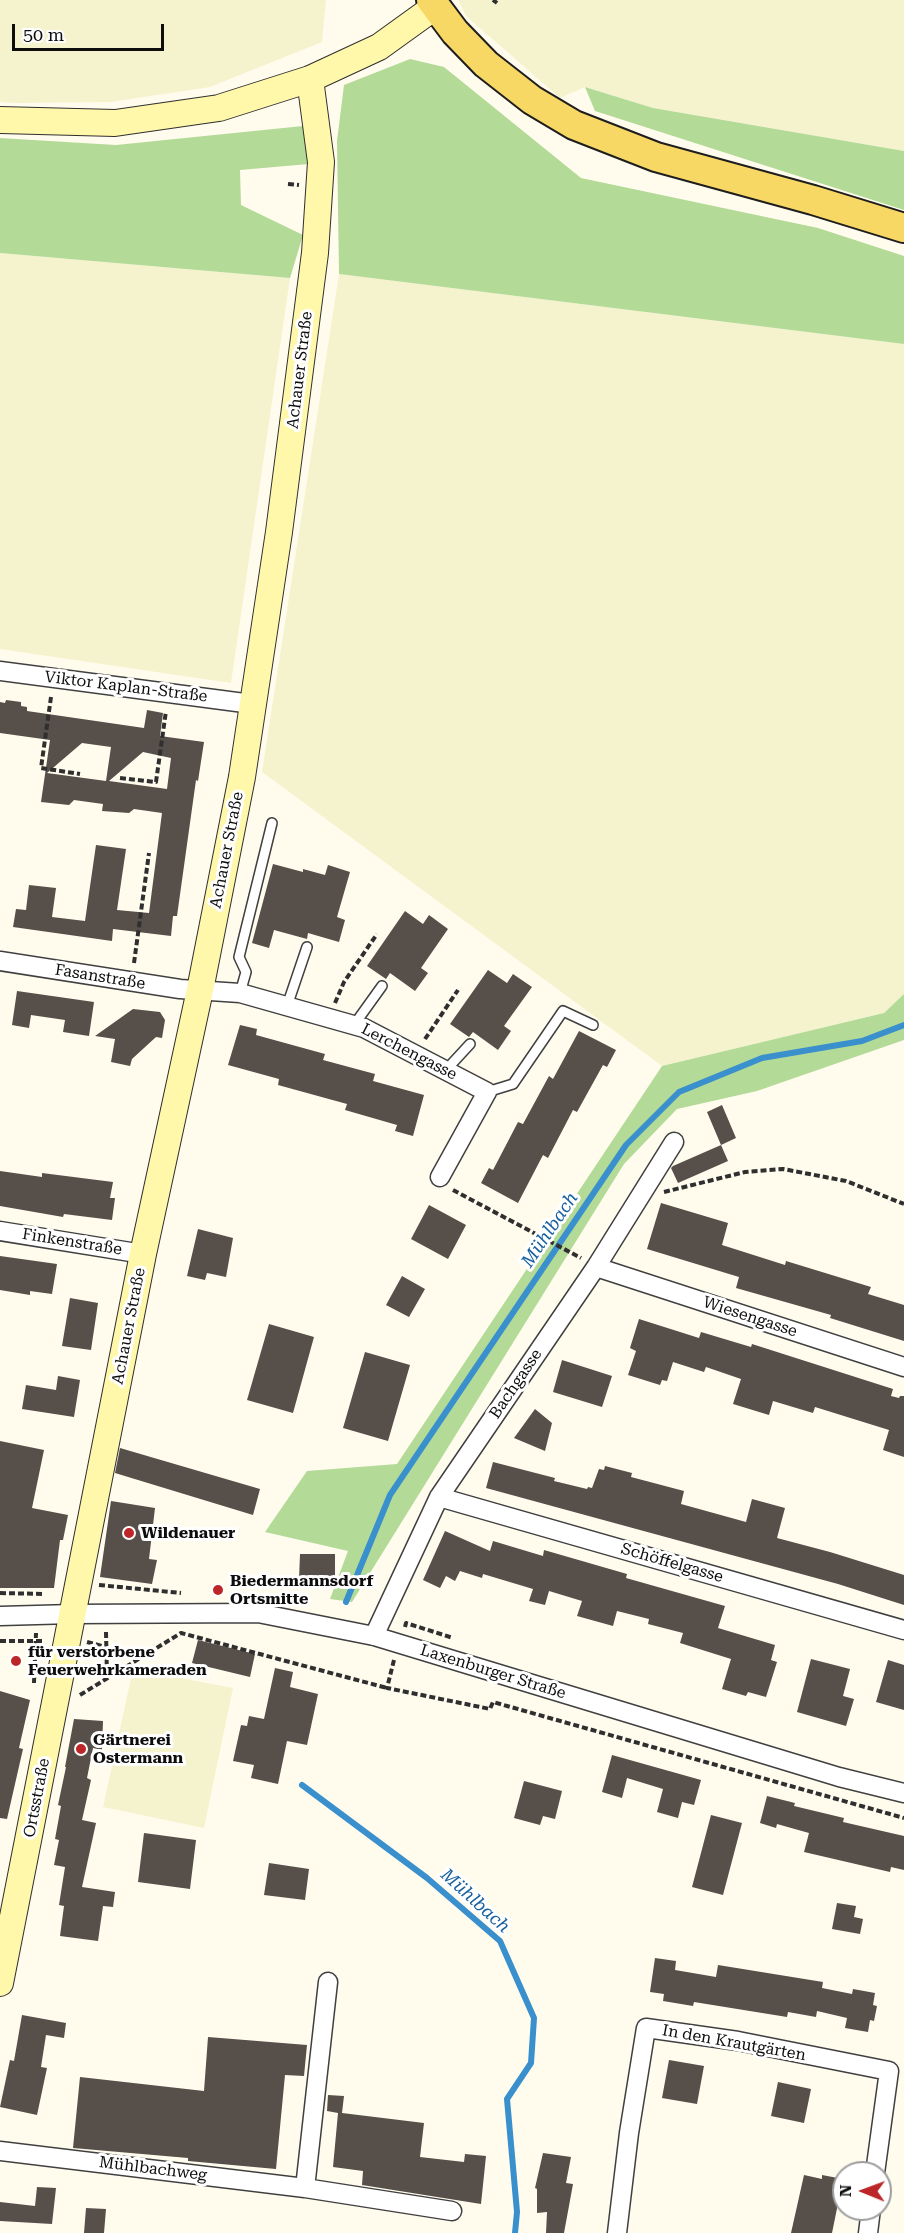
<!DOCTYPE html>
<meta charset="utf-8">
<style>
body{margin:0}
#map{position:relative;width:904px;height:2233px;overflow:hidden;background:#fffcee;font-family:"Roboto Serif",serif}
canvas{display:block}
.north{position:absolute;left:832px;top:2161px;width:60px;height:60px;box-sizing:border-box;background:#fff;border:2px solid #9e9e9e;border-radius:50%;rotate:271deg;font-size:16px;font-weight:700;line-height:24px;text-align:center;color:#0d0d0d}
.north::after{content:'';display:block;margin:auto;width:21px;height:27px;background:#bd2629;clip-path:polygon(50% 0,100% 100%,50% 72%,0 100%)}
.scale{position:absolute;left:12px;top:24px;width:152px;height:27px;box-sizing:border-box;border:3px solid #0d0d0d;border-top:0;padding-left:8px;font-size:18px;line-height:21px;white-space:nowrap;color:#0d0d0d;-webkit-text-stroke:4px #fff;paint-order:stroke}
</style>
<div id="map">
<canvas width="904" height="2233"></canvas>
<div class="north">N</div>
<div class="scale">50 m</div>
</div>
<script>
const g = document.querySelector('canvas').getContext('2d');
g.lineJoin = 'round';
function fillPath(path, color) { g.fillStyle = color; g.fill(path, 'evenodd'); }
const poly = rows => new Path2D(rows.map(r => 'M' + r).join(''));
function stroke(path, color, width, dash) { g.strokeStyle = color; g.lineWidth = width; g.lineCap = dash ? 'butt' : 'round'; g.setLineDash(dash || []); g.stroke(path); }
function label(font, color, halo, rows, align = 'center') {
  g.font = font + ' "Roboto Serif",serif'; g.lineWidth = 6; g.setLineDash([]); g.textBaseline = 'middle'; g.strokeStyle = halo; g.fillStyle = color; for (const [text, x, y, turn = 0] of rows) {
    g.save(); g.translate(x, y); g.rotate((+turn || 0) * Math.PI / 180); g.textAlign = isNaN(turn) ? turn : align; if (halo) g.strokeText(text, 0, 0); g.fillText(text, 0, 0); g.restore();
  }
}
fillPath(poly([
 [0,0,326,0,322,42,210,87,111,102,14,103,0,102],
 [458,0,904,0,904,151,653,108,585,87,560,98,466,16],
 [0,253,290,278,231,683,0,649],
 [339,274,904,344,904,994,884,1013,662,1066,262,772],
 [133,1669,233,1688,204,1828,103,1807]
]), '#f5f2ce');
fillPath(poly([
 [410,59,444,67,581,178,818,228,904,256,904,344,339,274,337,141,344,85],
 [585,87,653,108,904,151,904,210,595,111],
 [303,126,309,164,240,170,241,205,303,235,290,278,0,253,0,138,116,145],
 [904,994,904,1040,757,1091,677,1109,624,1164,352,1602,330,1599,348,1551,265,1532,307,1471,397,1464,662,1066,884,1013]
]), '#b3da97');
stroke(poly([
 [346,1602,390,1495,626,1145,679,1092,762,1058,862,1041,904,1025],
 [302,1785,427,1878,500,1941,534,2018,531,2063,507,2099,517,2212,515,2233]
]), '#3a8fcd', 6);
fillPath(poly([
 [6,700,21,702,21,706,27,707,27,711,144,728,147,710,163,713,160,736,204,742,198,781,196,780,177,916,173,916,171,936,113,929,112,941,13,927,16,909,26,910,29,885,56,888,52,917,85,921,96,845,126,849,117,910,149,913,162,813,134,809,129,813,102,811,103,804,74,800,69,805,41,802,50,740,0,733,0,702,5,703],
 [82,743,111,747,106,781,47,773],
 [143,752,171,758,167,789,109,781],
 [273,864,303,872,303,869,325,875,328,865,350,872,337,917,345,920,339,942,308,933,307,939,274,930,269,948,252,943],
 [405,911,423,924,429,915,448,929,421,968,428,973,415,991,390,973,386,979,367,966],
 [488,970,507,983,513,974,532,987,504,1026,511,1031,498,1050,473,1032,469,1037,450,1024],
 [17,991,94,1002,89,1036,63,1032,65,1020,31,1015,29,1028,12,1025],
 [133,1009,160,1012,165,1020,162,1038,156,1037,132,1059,130,1066,111,1062,115,1039,95,1036],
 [240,1025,257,1029,256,1035,325,1054,323,1060,375,1074,373,1081,424,1095,413,1136,395,1131,397,1125,345,1110,347,1104,278,1085,279,1079,228,1065],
 [579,1031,616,1050,607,1067,603,1065,577,1112,573,1110,548,1158,543,1155,518,1203,481,1183,489,1168,493,1170,518,1122,523,1124,549,1076,553,1079],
 [722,1105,736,1138,721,1145,707,1112],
 [721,1145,728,1161,678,1183,671,1168,673,1166],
 [0,1171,42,1177,42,1173,113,1182,110,1198,115,1198,112,1220,64,1214,63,1217,0,1206],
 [661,1203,728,1223,722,1245,785,1265,786,1261,871,1287,868,1294,904,1305,904,1341,830,1318,831,1315,736,1288,739,1277,647,1249],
 [429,1205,466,1225,448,1259,411,1239],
 [198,1229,233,1238,226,1277,207,1273,205,1280,187,1276],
 [0,1256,57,1264,52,1294,30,1291,30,1295,0,1290],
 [402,1276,425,1289,409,1317,386,1305],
 [70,1298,98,1303,91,1350,62,1346],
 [639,1319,699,1338,701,1332,751,1347,752,1344,893,1389,891,1396,899,1398,900,1396,904,1396,904,1457,883,1450,889,1430,815,1407,813,1413,773,1401,769,1415,733,1404,741,1379,706,1367,704,1372,673,1362,667,1381,662,1380,660,1385,628,1375,636,1351,630,1348],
 [269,1324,314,1337,293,1413,247,1400],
 [365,1352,410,1365,388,1441,343,1428],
 [562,1360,612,1376,602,1407,553,1392],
 [58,1376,80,1380,74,1417,22,1409,26,1385,56,1390],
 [535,1409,552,1423,545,1451,514,1438],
 [0,1441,44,1450,32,1508,68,1515,63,1540,60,1540,54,1588,0,1588],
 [120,1448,260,1489,253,1515,115,1473],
 [493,1462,555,1478,554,1481,587,1489,588,1487,592,1488,599,1469,604,1470,605,1466,632,1473,631,1477,684,1491,681,1504,746,1522,752,1499,785,1508,777,1538,830,1552,904,1575,904,1605,838,1584,486,1488],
 [111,1501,155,1508,149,1559,157,1560,152,1584,100,1577],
 [445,1531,490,1551,493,1541,543,1556,544,1550,627,1574,626,1578,725,1606,718,1628,775,1645,771,1660,777,1662,766,1697,748,1692,746,1696,722,1689,731,1659,680,1643,683,1633,648,1624,649,1619,617,1611,613,1626,577,1616,582,1601,549,1591,545,1605,529,1601,533,1589,483,1574,482,1578,460,1571,455,1581,446,1576,440,1588,423,1580],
 [300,1554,335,1554,335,1580,299,1580],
 [198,1640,255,1654,250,1677,192,1663],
 [811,1659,850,1669,843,1696,854,1699,846,1726,797,1712],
 [888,1660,904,1665,904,1710,876,1702],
 [275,1668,293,1672,290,1687,318,1694,307,1745,287,1741,278,1784,251,1778,254,1765,233,1761,241,1725,247,1726,249,1716,264,1719],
 [0,1691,30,1700,19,1748,23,1749,7,1819,0,1818],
 [74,1719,103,1721,102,1750,93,1748,87,1778,91,1780,82,1820,96,1823,82,1887,115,1892,113,1907,103,1906,98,1941,60,1936,64,1906,59,1905,65,1867,54,1865,59,1840,55,1839,61,1806,58,1805,66,1767,65,1767],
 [612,1755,701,1780,694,1805,682,1802,678,1818,657,1812,663,1789,627,1778,622,1798,602,1792],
 [524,1781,562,1791,555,1819,543,1816,540,1825,514,1818],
 [767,1796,795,1803,794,1806,844,1818,843,1822,904,1836,904,1870,891,1867,890,1872,804,1852,809,1833,777,1824,776,1828,760,1823],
 [711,1815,742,1823,723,1895,692,1887],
 [144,1833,196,1840,190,1889,138,1882],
 [269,1863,309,1869,305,1900,264,1895],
 [837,1903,856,1906,854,1917,863,1919,860,1934,832,1929],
 [655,1958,676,1961,675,1970,716,1977,718,1965,823,1982,822,1988,852,1994,853,1989,875,1993,873,2005,877,2006,874,2021,870,2020,868,2032,845,2028,847,2018,817,2011,816,2017,788,2012,787,2017,694,2002,693,2006,663,2001,664,1994,650,1992],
 [22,2015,66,2023,64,2038,46,2035,41,2067,47,2068,37,2115,0,2107,10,2060,14,2061],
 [208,2037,307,2045,304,2076,285,2075,276,2169,188,2161,188,2158,73,2148,80,2077,204,2091],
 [669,2060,704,2066,697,2104,662,2098],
 [778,2082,811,2089,804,2123,771,2116],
 [328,2095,344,2096,342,2113,424,2123,420,2157,464,2162,465,2154,486,2156,481,2204,362,2185,363,2171,333,2167,338,2113,327,2111],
 [543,2153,571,2157,566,2183,573,2184,564,2233,546,2233,547,2212,537,2213,537,2189,535,2188],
 [804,2175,822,2179,822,2175,843,2179,832,2233,791,2233],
 [37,2187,56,2188,52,2224,0,2221,0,2202,35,2206],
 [86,2208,106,2209,104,2233,84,2233]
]), '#564f4a');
const lane = poly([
 [240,993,246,972,239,957,272,823],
 [287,1006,307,947],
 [354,1025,382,986],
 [446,1070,470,1044],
 [487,1092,513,1084,563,1011,593,1025]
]);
const street = poly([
 [0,671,252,704],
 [0,961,180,989,240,993,364,1028,487,1092,440,1177],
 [0,1231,143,1254],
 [596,1267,904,1367],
 [439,1497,904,1630],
 [0,1616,73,1614,258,1613,374,1636,839,1777,904,1793],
 [374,1636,439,1497,596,1267,674,1142],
 [0,2151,305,2188,452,2211],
 [305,2188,328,1982],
 [617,2233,629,2133,646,2028,738,2041,889,2071,875,2173],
 [868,2233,871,2209]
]);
const secondary = poly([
 [0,120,115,123,219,108,310,79,379,47,436,6],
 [0,1983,143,1254,200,990,242,777,279,532,315,253,321,162,310,79]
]);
const primary = poly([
 [431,0,455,32,486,64,532,100,574,125,656,157,813,200,904,228]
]);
stroke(lane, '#404040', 12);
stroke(street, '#404040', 21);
stroke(secondary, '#2f2f2f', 28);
stroke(primary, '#1e1e1e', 32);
stroke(poly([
 [493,0,497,3],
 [288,184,299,185],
 [51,697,41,768,80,774],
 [120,778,156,782,166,711],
 [134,963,149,853],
 [335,1003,344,982,377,934],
 [425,1039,458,990],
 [453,1190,581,1258],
 [664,1192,745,1172,783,1169,846,1181,904,1204],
 [99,1585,181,1593],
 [0,1593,44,1594],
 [405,1627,406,1623,453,1638],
 [106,1632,107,1677],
 [0,1641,44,1641],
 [87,1642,106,1647],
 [394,1660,387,1688,490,1709,493,1702,904,1818],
 [34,1683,36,1633],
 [80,1695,181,1633,387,1688]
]), '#2f2f2f', 4, [6, 3]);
stroke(lane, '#fff', 9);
stroke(street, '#fff', 18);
stroke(secondary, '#fff7a9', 26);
stroke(primary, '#f8d865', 28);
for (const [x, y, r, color] of [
 [129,1533,6,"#bd2629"],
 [218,1590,6,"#bd2629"],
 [16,1661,6,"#bd2629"],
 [81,1749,6,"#bd2629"]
]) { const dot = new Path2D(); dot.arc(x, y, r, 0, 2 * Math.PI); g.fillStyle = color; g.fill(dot); stroke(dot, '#fff', 2); }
label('16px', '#0d0d0d', '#fff', [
 ["Achauer Straße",300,370,-83],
 ["Viktor Kaplan-Straße",126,687,7],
 ["Achauer Straße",227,850,-79],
 ["Fasanstraße",100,977,9],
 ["Lerchengasse",409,1052,27],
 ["Finkenstraße",72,1242,9],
 ["Wiesengasse",750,1317,18],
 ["Achauer Straße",129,1326,-79],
 ["Bachgasse",516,1384,-56],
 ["Schöffelgasse",672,1563,16],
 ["Laxenburger Straße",493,1672,17],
 ["Ortsstraße",37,1798,-79],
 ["In den Krautgärten",734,2043,10],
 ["Mühlbachweg",153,2169,7]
]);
label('bold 16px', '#0d0d0d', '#fff', [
 ["Wildenauer",141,1533],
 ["Biedermannsdorf",230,1581],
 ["Ortsmitte",230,1599],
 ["für verstorbene",28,1652],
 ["Feuerwehrkameraden",28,1670],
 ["Gärtnerei",93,1740],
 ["Ostermann",93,1758]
], 'left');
label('italic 18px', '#17609f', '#fff', [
 ["Mühlbach",550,1230,-56],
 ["Mühlbach",475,1901,42]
]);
</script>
